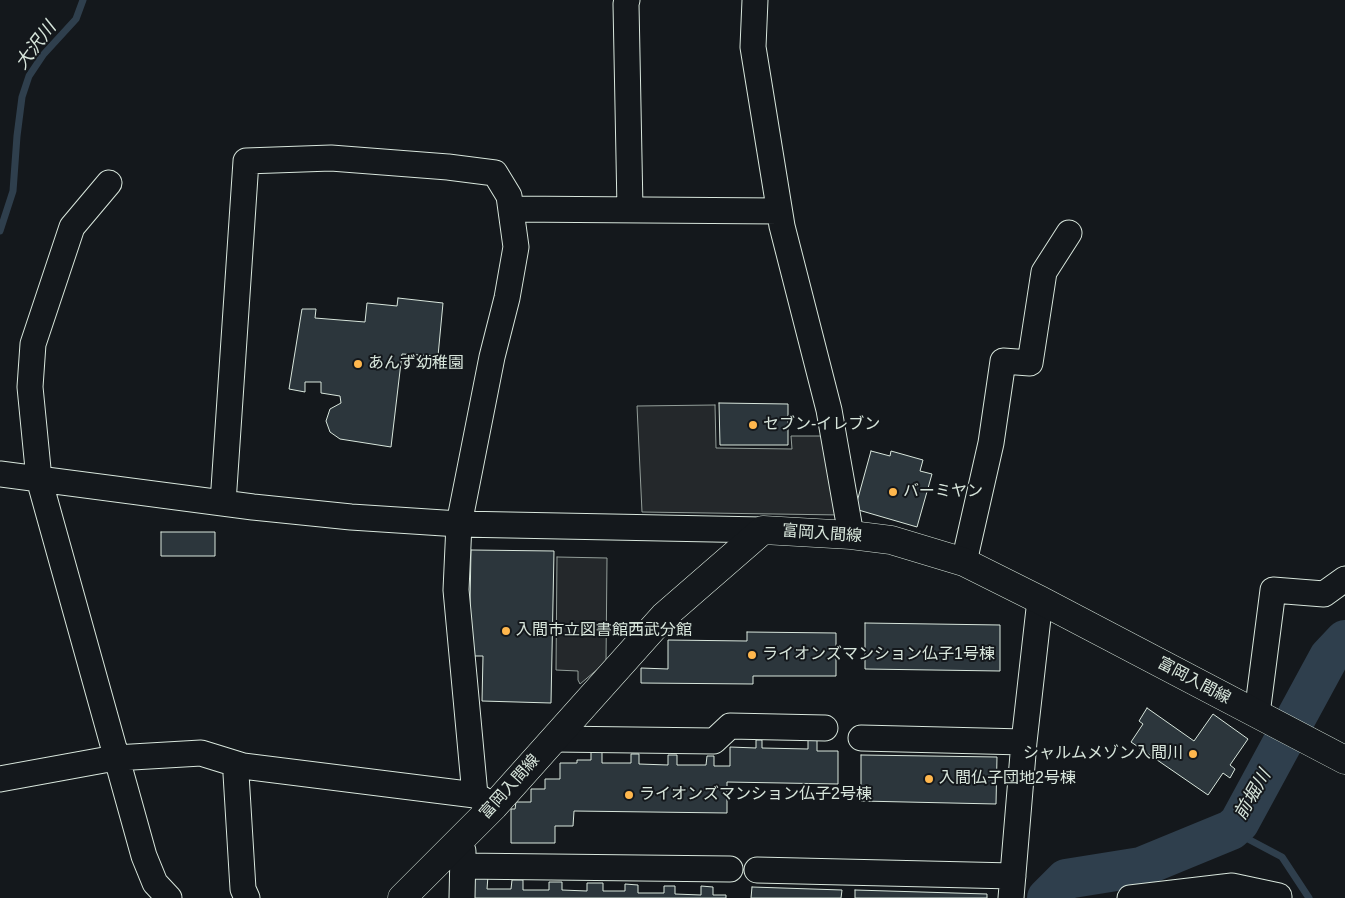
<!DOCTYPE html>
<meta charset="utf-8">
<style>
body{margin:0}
canvas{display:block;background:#14181c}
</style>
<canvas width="1345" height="898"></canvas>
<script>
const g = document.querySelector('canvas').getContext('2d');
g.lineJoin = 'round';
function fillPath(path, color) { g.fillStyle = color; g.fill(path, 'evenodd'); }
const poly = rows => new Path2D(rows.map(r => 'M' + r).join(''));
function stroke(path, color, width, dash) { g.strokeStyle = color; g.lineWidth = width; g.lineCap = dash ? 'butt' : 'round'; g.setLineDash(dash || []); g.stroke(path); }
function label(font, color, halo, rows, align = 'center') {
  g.font = font + ' Helvetica,"Noto Sans JP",sans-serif'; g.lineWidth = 4; g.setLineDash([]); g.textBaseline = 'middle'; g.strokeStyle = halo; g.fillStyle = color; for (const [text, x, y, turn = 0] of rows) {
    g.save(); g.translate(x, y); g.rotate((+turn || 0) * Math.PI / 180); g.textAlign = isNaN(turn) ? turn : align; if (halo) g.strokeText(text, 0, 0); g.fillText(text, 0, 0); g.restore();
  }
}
const parking = poly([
 [715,405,716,448,792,449,791,436,825,436,841,515,642,512,637,406,715,405],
 [557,557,607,558,606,662,580,684,578,680,578,671,556,670,557,557]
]);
fillPath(parking, '#24282b');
stroke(parking, '#939e99', 1);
stroke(poly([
 [0,231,13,191,17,136,22,97,29,76,43,55,76,19,83,0],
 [1231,830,1282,857,1309,898]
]), '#2f3f4d', 7);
stroke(poly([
 [1047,898,1066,879,1141,867,1231,830,1239,823,1329,657,1345,640]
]), '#2f3f4d', 40);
const building = poly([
 [398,298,443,303,438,356,402,354,391,447,340,439,330,432,326,421,330,409,341,403,340,396,321,393,321,382,305,382,305,392,289,389,302,309,316,309,315,318,365,322,367,303,397,306,398,298],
 [719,403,788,404,788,445,720,445,719,403],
 [871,451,890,456,891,451,923,460,920,471,932,474,917,527,855,509,871,451],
 [161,532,215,532,215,556,161,556,161,532],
 [471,550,554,551,551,703,482,701,483,656,469,656,471,550],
 [865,623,1000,625,1000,671,865,669,865,623],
 [747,632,836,633,836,676,753,676,753,684,641,683,641,668,668,669,668,640,747,641,747,632],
 [1147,708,1194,741,1213,714,1248,739,1230,765,1235,769,1230,778,1223,773,1208,795,1131,742,1143,724,1139,721,1147,708],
 [808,739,817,739,817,751,838,751,838,784,727,782,727,813,574,811,573,826,555,826,555,843,511,843,511,809,515,809,516,802,531,802,531,789,545,789,545,779,560,779,560,763,577,763,577,760,591,760,591,749,602,749,602,763,631,763,631,754,639,754,639,764,668,765,668,755,677,755,677,765,706,765,707,756,714,756,714,766,730,766,730,747,756,748,756,740,762,740,762,748,808,749,808,739],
 [861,755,997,757,996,804,861,801,861,755],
 [470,876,488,876,487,889,511,889,512,880,523,880,523,890,549,890,549,882,562,882,562,890,587,891,587,883,603,883,603,891,625,891,625,884,638,885,638,893,664,893,664,886,675,886,675,894,701,895,701,886,713,887,713,895,726,895,726,898,469,898,470,876],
 [752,887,842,890,841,898,751,898,752,887],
 [855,890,987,894,987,898,855,898,855,890]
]);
fillPath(building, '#2c363c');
stroke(building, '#d8e6dc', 1);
const minor = poly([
 [627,0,626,4,630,209],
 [755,0,753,47,782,226,829,410,851,535],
 [109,183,72,227,33,344,30,387,39,479,144,856,155,883,169,898],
 [511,209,779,211],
 [0,474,253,507,351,517,459,524,763,530],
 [223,503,246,161,331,158,448,167,495,173,509,196,516,247,507,298,492,357,459,524,456,590,475,795,494,806],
 [964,562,991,443,1003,361,1030,363,1044,272,1069,233],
 [1257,714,1273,590,1324,594,1345,579],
 [861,738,1024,742],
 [554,739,714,741,730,726,825,728],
 [243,766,236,774,243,889,247,898],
 [0,779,115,758,201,753,243,766,475,795],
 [462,866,730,869],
 [757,870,1013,876],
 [462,898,463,851],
 [1011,898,1024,742,1040,600],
 [1130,898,1232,886,1279,896,1279,898]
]);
const major = poly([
 [402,898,494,806,664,616,763,530,851,535,891,540,964,562,1040,600,1345,760]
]);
stroke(minor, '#d8e6dc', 27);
stroke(major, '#d8e6dc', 29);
stroke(minor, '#14181c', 25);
stroke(major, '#14181c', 28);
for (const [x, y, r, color] of [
 [358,364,5,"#ffb74d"],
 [753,425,5,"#ffb74d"],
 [893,492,5,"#ffb74d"],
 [506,631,5,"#ffb74d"],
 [752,655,5,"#ffb74d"],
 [1193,754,5,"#ffb74d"],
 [929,779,5,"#ffb74d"],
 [629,795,5,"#ffb74d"]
]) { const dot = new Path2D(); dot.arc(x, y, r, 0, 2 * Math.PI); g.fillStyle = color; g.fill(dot); stroke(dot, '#14181c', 2); }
label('16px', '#d8e6dc', '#14181c', [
 ["あんず幼稚園",368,364],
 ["セブン-イレブン",763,425],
 ["バーミヤン",903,492],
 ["入間市立図書館西武分館",516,631],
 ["ライオンズマンション仏子1号棟",762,655],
 ["シャルムメゾン入間川",1183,754,"right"],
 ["入間仏子団地2号棟",939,779],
 ["ライオンズマンション仏子2号棟",639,795]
], 'left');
label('16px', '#d8e6dc', '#14181c', [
 ["富岡入間線",822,534,4],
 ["富岡入間線",1194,681,28],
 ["富岡入間線",510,787,-48]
]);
label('italic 18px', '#d8e6dc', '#14181c', [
 ["大沢川",36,46,-53],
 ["前堀川",1253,795,-60]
]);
</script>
